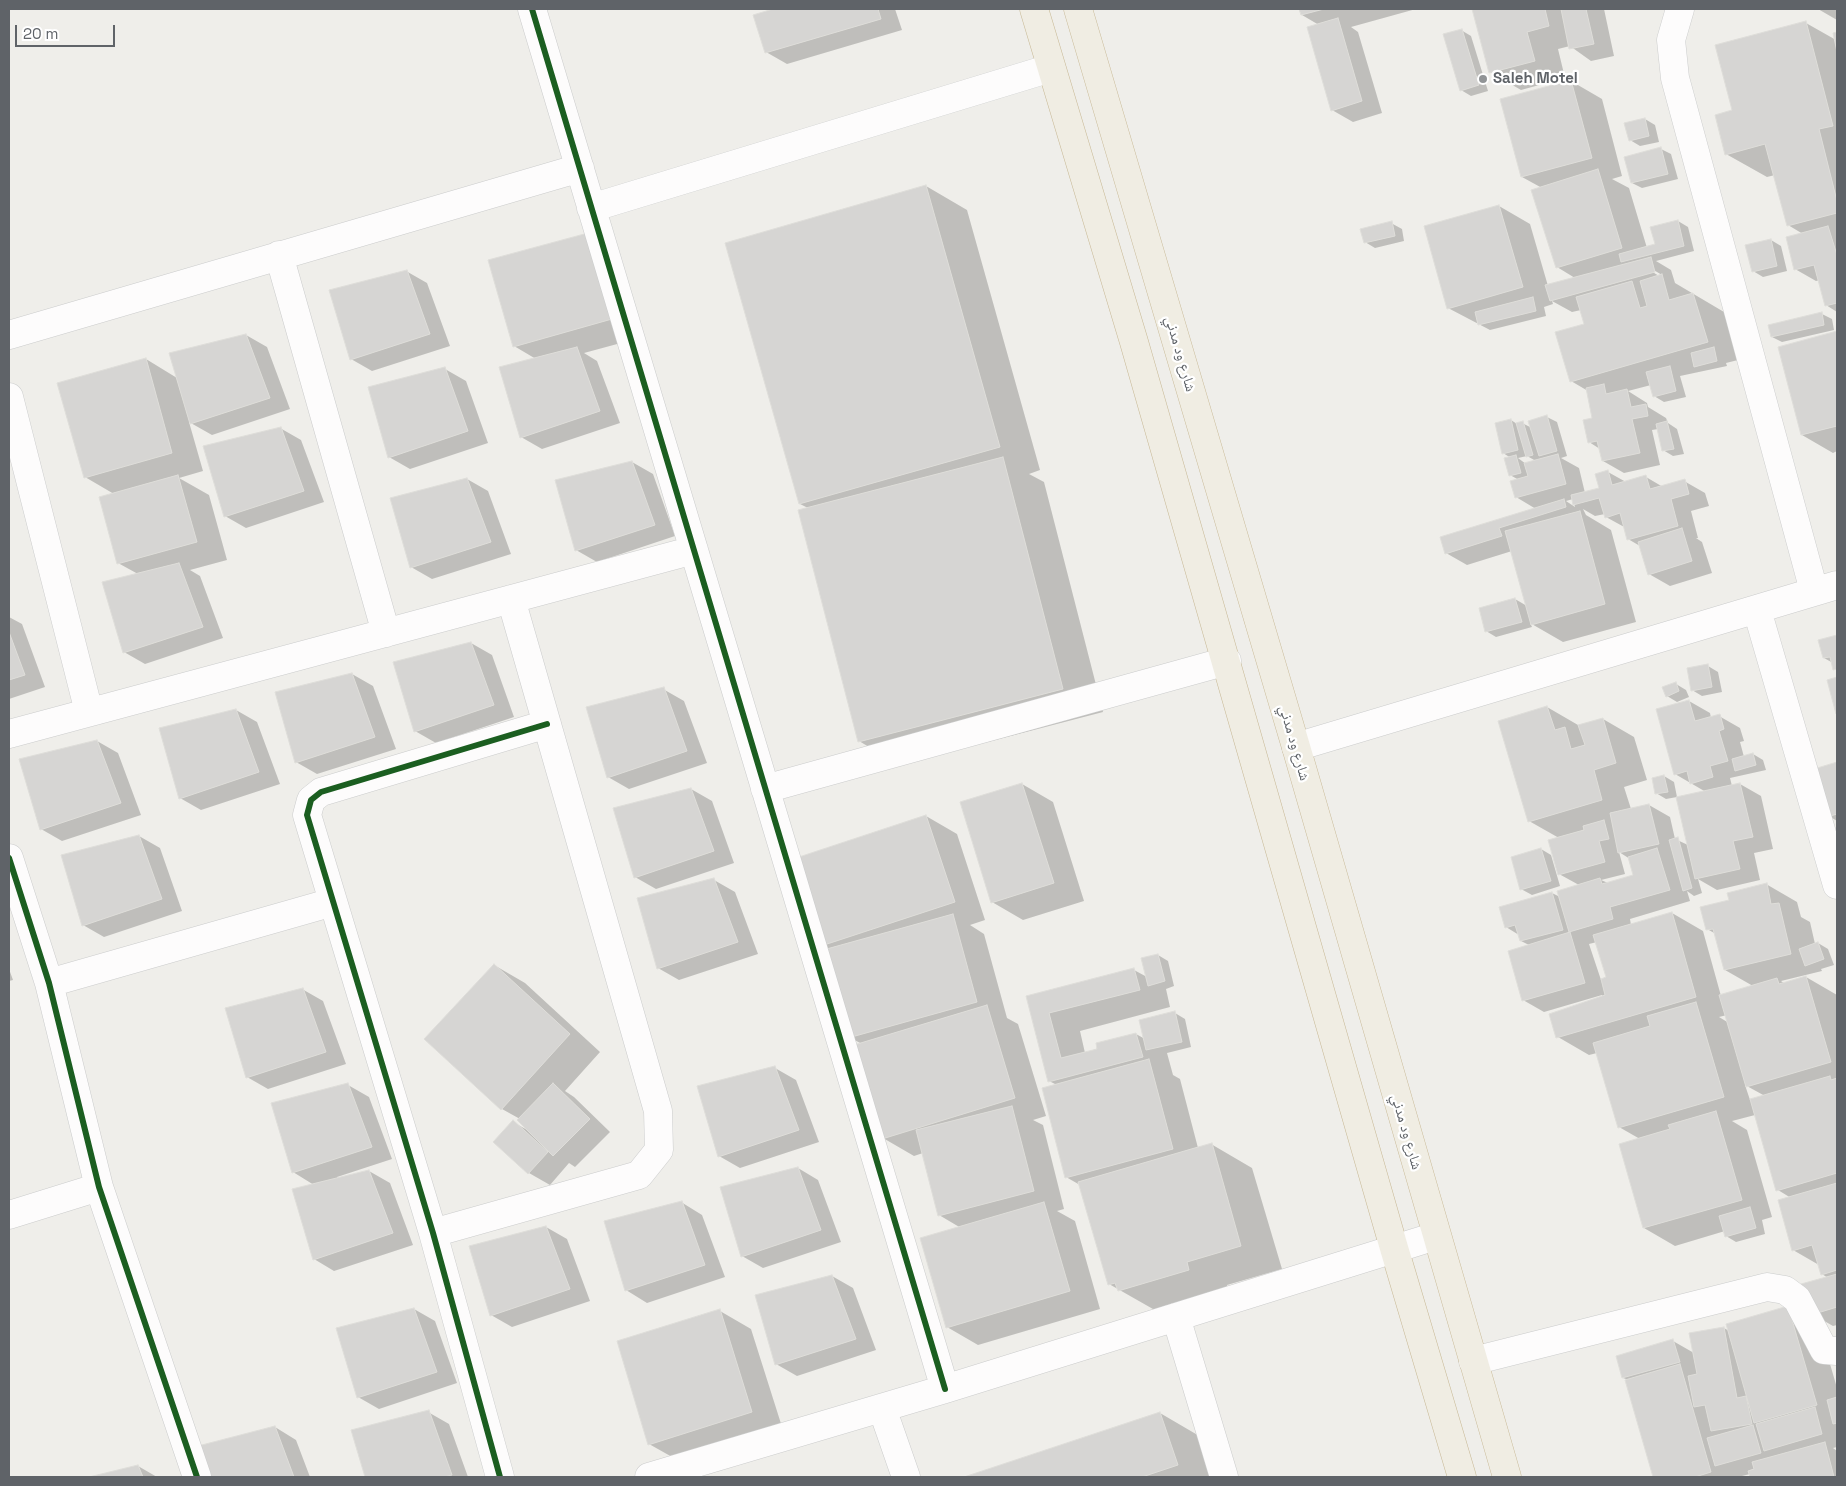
<!DOCTYPE html>
<meta charset="utf-8">
<style>
body{margin:0}
#map{position:relative;width:1846px;height:1486px;overflow:hidden;background:#efeeea;font-family:"Space Grotesk",sans-serif}
canvas{display:block}
.frame{position:absolute;inset:0;border:10px solid #5f6368;pointer-events:none}
.scale{position:absolute;left:15px;top:25px;width:100px;height:22px;box-sizing:border-box;border:2px solid #5f6368;border-top:0;padding-left:6px;font-size:15px;line-height:18px;white-space:nowrap;color:#5f6368;-webkit-text-stroke:4px #fff;paint-order:stroke}
</style>
<div id="map">
<canvas width="1846" height="1486"></canvas>
<div class="frame"></div>
<div class="scale">20 m</div>
</div>
<script>
const g = document.querySelector('canvas').getContext('2d');
g.lineJoin = 'round';
function fillPath(path, color) { g.fillStyle = color; g.fill(path, 'evenodd'); }
const poly = rows => new Path2D(rows.map(r => 'M' + r).join(''));
function stroke(path, color, width, dash) { g.strokeStyle = color; g.lineWidth = width; g.lineCap = dash ? 'butt' : 'round'; g.setLineDash(dash || []); g.stroke(path); }
function label(font, color, halo, rows, align = 'center') {
  g.font = font + ' "Space Grotesk","Noto Naskh Arabic",sans-serif'; g.lineWidth = 4.5; g.setLineDash([]); g.textBaseline = 'middle'; g.strokeStyle = halo; g.fillStyle = color; for (const [text, x, y, turn = 0] of rows) {
    g.save(); g.translate(x, y); g.rotate((+turn || 0) * Math.PI / 180); g.textAlign = isNaN(turn) ? turn : align; if (halo) g.strokeText(text, 0, 0); g.fillText(text, 0, 0); g.restore();
  }
}
fillPath(poly([
 [777,9,895,9,902,30,787,64,766,52,755,15],
 [1300,9,1416,9,1351,27,1358,32,1382,113,1353,122,1332,110,1319,25,1302,15],
 [1473,9,1604,9,1614,56,1591,61,1570,46,1558,49,1565,78,1521,90,1490,72],
 [1818,9,1837,9,1837,20],
 [1806,23,1836,40,1834,34,1837,33,1837,312,1826,305,1820,280,1816,281,1795,269,1803,234,1788,225,1775,175,1767,177,1726,154,1734,111],
 [1461,30,1471,36,1488,91,1471,96,1461,90],
 [1571,81,1602,99,1622,176,1612,179,1629,188,1647,248,1657,245,1678,221,1688,227,1694,251,1656,261,1671,270,1675,283,1724,312,1738,360,1726,363,1727,366,1680,376,1686,397,1664,402,1654,396,1651,385,1628,391,1647,403,1648,407,1666,418,1668,423,1677,429,1684,454,1673,456,1663,450,1658,429,1652,430,1660,465,1624,473,1603,461,1600,449,1589,442,1594,419,1588,391,1571,381,1585,325,1581,310,1572,312,1552,301,1553,304,1544,307,1546,316,1490,330,1448,308,1499,206,1530,224,1548,286,1575,278,1557,267,1542,188,1522,177],
 [1652,269,1662,275,1659,276,1651,271],
 [1645,119,1655,125,1659,142,1640,146,1630,140],
 [1661,149,1671,154,1678,179,1642,188,1632,183],
 [926,186,967,210,1040,470,1029,474,1044,482,1103,712,899,765,859,741,808,508,800,504],
 [1391,223,1402,229,1404,241,1375,248,1365,242],
 [588,234,619,252,643,337,584,353,597,361,620,423,542,449,521,437,536,359,514,346],
 [1771,240,1781,246,1787,271,1763,277,1753,271],
 [406,271,427,283,450,346,372,371,351,359],
 [1822,314,1832,319,1834,330,1782,342,1772,337],
 [1837,332,1837,451,1833,453,1802,435,1779,348],
 [246,335,267,347,290,409,212,435,189,422,203,471,179,478,209,495,227,560,190,570,200,576,223,638,145,664,124,652,138,574,118,563,114,494,85,477,146,359,177,378],
 [445,369,466,381,488,443,410,469,389,457],
 [1547,417,1557,422,1567,456,1561,458,1579,468,1585,493,1601,489,1608,472,1626,482,1646,477,1663,487,1684,481,1705,493,1709,506,1691,511,1698,538,1696,538,1702,542,1712,573,1670,586,1649,574,1640,546,1628,539,1626,528,1606,517,1605,514,1595,516,1583,509,1586,515,1611,530,1636,622,1563,642,1530,623,1532,627,1496,637,1486,631,1515,599,1527,606,1512,551,1467,565,1446,553,1536,509,1516,497,1519,480,1510,475,1511,458,1503,453,1511,420,1517,424,1522,423,1532,428],
 [1527,456,1536,461,1526,464,1518,458],
 [1573,499,1575,507,1566,501],
 [280,428,301,440,324,502,246,528,225,516],
 [632,462,653,474,675,536,597,562,576,550],
 [467,479,488,491,511,554,432,579,411,567],
 [9,617,22,624,45,687,9,699],
 [1837,636,1837,670,1833,663,1824,658,1820,640],
 [471,643,492,655,514,717,436,743,415,731],
 [1708,666,1718,672,1722,692,1702,696,1692,690],
 [352,674,373,686,396,749,317,774,296,762],
 [1676,684,1686,690,1689,697,1677,702,1667,696],
 [663,689,684,701,707,763,629,789,608,777],
 [1689,701,1710,713,1711,718,1719,716,1740,728,1744,741,1740,742,1744,757,1753,754,1763,760,1766,770,1730,778,1732,786,1740,784,1761,796,1773,849,1754,853,1760,880,1717,890,1698,879,1702,893,1694,896,1687,891,1690,901,1630,919,1631,925,1672,913,1703,931,1721,996,1753,986,1725,970,1716,934,1707,929,1731,901,1766,884,1797,902,1801,917,1810,922,1815,944,1818,943,1828,949,1834,965,1821,969,1822,971,1781,981,1785,984,1806,977,1837,995,1837,1325,1833,1326,1812,1314,1828,1278,1822,1274,1819,1265,1793,1250,1791,1198,1778,1190,1755,1115,1732,1121,1747,1130,1772,1217,1762,1220,1765,1234,1736,1242,1726,1236,1725,1231,1675,1246,1644,1228,1640,1139,1619,1127,1597,1053,1589,1055,1558,1037,1603,997,1602,995,1544,1012,1523,1000,1529,945,1521,941,1519,935,1506,927,1552,893,1560,897,1579,885,1559,874,1559,838,1529,821,1547,707,1578,725,1603,719,1634,737,1647,780,1624,787,1631,809,1649,805,1670,817,1675,839,1688,845,1706,792,1675,774],
 [1619,852,1630,859,1635,875,1608,883,1601,880,1625,874],
 [1597,942,1607,978,1601,980,1589,944],
 [1727,1015,1729,1023,1719,1017],
 [1745,1085,1765,1096,1750,1100],
 [236,710,257,722,280,784,201,810,180,798],
 [97,741,118,753,141,815,62,841,41,829],
 [1837,763,1837,821,1829,816,1815,770],
 [1664,776,1674,782,1677,797,1666,799,1656,793],
 [1022,784,1053,802,1084,901,1023,920,992,902],
 [691,789,712,801,734,863,656,889,635,877],
 [926,816,957,834,985,920,970,925,984,934,1007,1018,1018,1024,1046,1116,1033,1120,1043,1125,1064,1209,1057,1211,1075,1221,1100,1309,978,1345,947,1327,961,1228,939,1215,923,1153,914,1156,883,1138,862,1044,849,1037,829,949,822,945],
 [139,836,160,848,182,911,104,937,83,925],
 [1541,849,1551,855,1560,886,1532,895,1521,889],
 [714,880,735,892,758,954,679,980,658,968],
 [1158,955,1168,961,1174,986,1166,989,1170,1007,1080,1031,1085,1053,1136,1034,1145,1039,1175,1013,1185,1019,1191,1047,1167,1053,1173,1075,1180,1079,1198,1148,1211,1144,1252,1168,1282,1269,1227,1285,1229,1293,1160,1313,1109,1284,1080,1185,1066,1177,1057,1085,1049,1081,1027,997,1134,970,1147,977],
 [494,965,525,983,600,1052,565,1091,574,1097,610,1132,575,1167,569,1163,550,1185,529,1173,495,1142,513,1122,529,1131,520,1119,502,1109],
 [9,969,13,980,9,981],
 [302,989,323,1001,346,1064,268,1089,247,1077],
 [775,1068,796,1080,819,1142,740,1168,719,1156],
 [348,1085,369,1097,392,1159,337,1177,338,1179,369,1171,390,1183,413,1245,334,1271,314,1259,314,1185,293,1172],
 [798,1168,818,1180,841,1242,763,1268,742,1256],
 [681,1202,702,1215,725,1277,647,1303,626,1290],
 [546,1227,567,1239,590,1301,512,1327,491,1315],
 [832,1276,853,1288,876,1350,797,1376,776,1364],
 [1788,1308,1819,1326,1837,1388,1837,1447,1833,1448,1837,1451,1837,1477,1751,1477,1750,1474,1738,1477,1654,1477,1626,1379,1623,1378,1673,1341,1694,1353,1724,1328,1729,1331],
 [414,1309,435,1321,457,1383,379,1409,358,1397],
 [720,1311,751,1329,783,1430,681,1462,649,1444],
 [428,1412,449,1424,468,1477,366,1477,352,1431],
 [1160,1413,1201,1437,1214,1477,968,1477],
 [275,1427,296,1440,310,1477,208,1477],
 [138,1466,157,1477,94,1477]
]), '#0003');
const building = poly([
 [773,9,878,9,881,19,765,53,753,15,773,9],
 [1299,9,1324,9,1301,15,1299,9],
 [1472,9,1545,9,1549,26,1527,32,1535,61,1489,73,1472,9],
 [1561,9,1586,9,1594,44,1569,49,1561,9],
 [1338,18,1362,101,1331,111,1307,27,1338,18],
 [1806,21,1833,126,1819,129,1837,201,1837,213,1787,226,1765,144,1725,155,1715,115,1732,110,1715,45,1806,21],
 [1462,29,1479,85,1460,91,1443,34,1462,29],
 [1837,32,1837,52,1833,33,1837,32],
 [1571,80,1592,158,1521,177,1500,99,1571,80],
 [1645,118,1649,136,1629,141,1624,123,1645,118],
 [1661,147,1668,174,1631,183,1624,157,1661,147],
 [1598,169,1622,248,1556,268,1531,190,1598,169],
 [926,185,1000,447,799,504,725,243,926,185],
 [1499,205,1523,287,1447,309,1424,226,1499,205],
 [1678,220,1684,246,1621,262,1619,254,1655,244,1650,227,1678,220],
 [1392,221,1395,236,1364,243,1360,229,1392,221],
 [1828,226,1837,255,1837,303,1825,306,1814,265,1794,270,1786,237,1828,226],
 [588,233,612,319,513,347,488,260,588,233],
 [1771,239,1777,266,1752,272,1745,245,1771,239],
 [1651,257,1655,272,1550,301,1545,285,1651,257],
 [407,270,430,334,350,360,329,290,407,270],
 [1662,274,1669,300,1693,293,1708,342,1570,382,1555,332,1584,324,1576,297,1632,281,1640,308,1647,306,1640,281,1662,274],
 [1533,297,1536,311,1478,325,1475,312,1533,297],
 [1822,312,1824,325,1771,337,1768,325,1822,312],
 [1837,331,1837,426,1801,435,1778,347,1837,331],
 [246,334,270,398,190,424,169,353,246,334],
 [577,347,600,411,520,438,499,367,577,347],
 [1714,347,1717,361,1694,367,1691,353,1714,347],
 [146,358,172,453,84,478,57,383,146,358],
 [1670,366,1676,391,1653,397,1646,372,1670,366],
 [445,367,468,431,388,458,368,387,445,367],
 [1604,384,1606,394,1627,389,1631,407,1646,404,1648,416,1632,419,1640,453,1602,461,1597,441,1588,443,1583,420,1592,418,1586,388,1604,384],
 [1547,415,1557,451,1539,456,1528,421,1547,415],
 [1511,419,1518,450,1502,454,1495,423,1511,419],
 [1523,421,1533,455,1526,457,1516,423,1523,421],
 [1667,421,1674,449,1662,451,1656,424,1667,421],
 [281,427,304,491,224,517,203,446,281,427],
 [1558,454,1566,484,1515,498,1510,481,1528,476,1524,463,1558,454],
 [1516,455,1521,473,1509,476,1504,458,1516,455],
 [1003,457,1063,689,858,742,798,510,1003,457],
 [632,461,655,525,575,551,555,480,632,461],
 [1608,470,1612,485,1646,475,1650,489,1685,479,1689,494,1671,499,1678,526,1627,540,1620,513,1605,518,1599,498,1573,505,1571,495,1599,488,1595,474,1608,470],
 [178,475,197,542,117,564,99,497,178,475],
 [467,478,491,542,410,568,390,498,467,478],
 [1564,499,1566,507,1499,528,1502,536,1445,554,1440,537,1564,499],
 [1580,511,1605,604,1531,625,1505,531,1580,511],
 [1682,528,1692,561,1648,575,1638,542,1682,528],
 [179,563,203,627,123,653,102,582,179,563],
 [1515,598,1522,622,1485,632,1479,608,1515,598],
 [9,632,25,675,9,680,9,632],
 [1837,635,1837,669,1833,670,1830,657,1823,658,1818,640,1837,635],
 [471,642,494,705,414,732,393,662,471,642],
 [1708,664,1712,687,1691,691,1687,668,1708,664],
 [352,673,375,737,295,763,275,692,352,673],
 [1837,677,1837,713,1836,714,1827,680,1837,677],
 [1676,682,1679,691,1666,697,1662,687,1676,682],
 [664,687,687,751,607,778,586,707,664,687],
 [1689,700,1695,721,1720,714,1724,729,1719,731,1728,761,1710,766,1713,777,1690,784,1687,771,1674,775,1656,709,1689,700],
 [1547,706,1555,730,1565,727,1571,749,1585,745,1578,725,1603,718,1616,763,1594,770,1602,800,1528,822,1498,721,1547,706],
 [236,709,259,772,179,799,159,728,236,709],
 [97,740,121,803,40,830,19,759,97,740],
 [1753,753,1756,765,1735,771,1732,759,1753,753],
 [1837,762,1837,814,1827,817,1814,769,1837,762],
 [1664,775,1668,792,1655,794,1652,778,1664,775],
 [1022,783,1054,883,991,903,960,802,1022,783],
 [1740,783,1753,837,1733,841,1740,869,1695,879,1676,797,1740,783],
 [691,788,714,851,634,878,613,808,691,788],
 [1649,804,1659,844,1618,853,1610,813,1649,804],
 [926,815,955,902,821,946,793,859,926,815],
 [1604,820,1609,839,1599,841,1605,862,1558,875,1548,840,1584,830,1583,826,1604,820],
 [139,835,162,899,82,926,61,855,139,835],
 [1678,837,1692,888,1683,891,1669,840,1678,837],
 [1541,848,1551,881,1520,890,1511,857,1541,848],
 [1657,848,1670,890,1610,907,1613,919,1569,932,1557,891,1600,878,1602,884,1633,875,1628,857,1657,848],
 [714,878,738,942,657,969,637,898,714,878],
 [1767,883,1771,904,1779,903,1791,954,1724,970,1713,929,1706,930,1700,907,1729,900,1727,893,1767,883],
 [1552,892,1563,930,1520,941,1515,925,1505,928,1499,907,1552,892],
 [1672,912,1696,997,1556,1038,1549,1014,1605,995,1601,979,1606,977,1593,935,1672,912],
 [953,914,977,1002,848,1038,823,950,953,914],
 [1570,932,1585,983,1522,1001,1508,951,1570,932],
 [1818,942,1824,959,1805,966,1799,949,1818,942],
 [1158,954,1165,981,1148,986,1141,958,1158,954],
 [494,964,570,1034,501,1110,424,1039,494,964],
 [1134,968,1140,990,1049,1013,1061,1058,1097,1049,1096,1043,1136,1033,1143,1057,1048,1082,1026,996,1134,968],
 [1806,976,1831,1062,1746,1087,1719,995,1777,978,1779,984,1806,976],
 [303,988,326,1052,246,1078,225,1008,303,988],
 [1696,1002,1724,1097,1618,1128,1593,1043,1650,1026,1647,1016,1696,1002],
 [987,1005,1015,1098,882,1139,854,1045,987,1005],
 [1175,1011,1182,1042,1146,1050,1139,1020,1175,1011],
 [1149,1059,1173,1149,1065,1178,1042,1088,1149,1059],
 [775,1066,799,1130,718,1157,697,1086,775,1066],
 [1830,1076,1831,1080,1837,1078,1837,1173,1776,1191,1750,1099,1830,1076],
 [348,1083,372,1147,292,1173,271,1103,348,1083],
 [553,1083,590,1119,553,1156,517,1120,553,1083],
 [1012,1106,1034,1191,938,1216,916,1130,1012,1106],
 [1716,1111,1742,1200,1643,1228,1619,1144,1670,1129,1668,1125,1716,1111],
 [513,1120,548,1152,528,1174,493,1142,513,1120],
 [1212,1143,1241,1246,1187,1262,1189,1270,1118,1291,1115,1283,1108,1285,1078,1182,1212,1143],
 [798,1167,821,1230,741,1257,720,1187,798,1167],
 [369,1170,393,1233,313,1260,292,1189,369,1170],
 [1837,1183,1837,1270,1821,1275,1812,1245,1792,1251,1778,1200,1837,1183],
 [682,1201,705,1265,625,1291,604,1221,682,1201],
 [1044,1202,1070,1291,946,1328,920,1238,1044,1202],
 [1750,1207,1756,1228,1725,1237,1719,1216,1750,1207],
 [546,1226,570,1289,490,1316,469,1246,546,1226],
 [1837,1274,1837,1307,1811,1315,1801,1284,1837,1274],
 [832,1275,856,1339,775,1365,755,1295,832,1275],
 [1788,1306,1817,1405,1754,1423,1726,1324,1788,1306],
 [414,1308,437,1372,357,1398,336,1328,414,1308],
 [720,1309,752,1412,648,1445,617,1341,720,1309],
 [1724,1327,1737,1398,1746,1396,1752,1424,1711,1431,1705,1405,1694,1407,1688,1376,1697,1374,1689,1333,1724,1327],
 [1673,1339,1680,1362,1622,1378,1616,1356,1673,1339],
 [1680,1364,1711,1472,1695,1477,1653,1477,1625,1380,1680,1364],
 [1837,1397,1837,1423,1833,1424,1827,1400,1837,1397],
 [1815,1407,1822,1434,1764,1451,1756,1424,1815,1407],
 [429,1410,452,1475,444,1477,365,1477,351,1430,429,1410],
 [1160,1412,1178,1465,1142,1477,964,1477,1160,1412],
 [1753,1425,1761,1453,1715,1466,1707,1438,1753,1425],
 [275,1426,294,1477,207,1477,198,1446,275,1426],
 [1825,1442,1834,1477,1750,1477,1748,1471,1754,1469,1752,1462,1825,1442],
 [138,1465,143,1477,89,1477,138,1465]
]);
fillPath(building, '#d6d5d3');
stroke(building, '#deddd9', 1);
const minor = poly([
 [532,9,945,1389],
 [1680,9,1671,40,1675,78,1814,591],
 [591,208,1051,68],
 [279,255,386,633],
 [9,335,580,168],
 [9,397,89,712],
 [1757,610,1837,885],
 [9,734,694,550],
 [1296,747,1837,585],
 [765,789,1227,661],
 [9,858,49,983,99,1187,197,1477],
 [49,983,333,902],
 [9,1215,99,1187],
 [433,1233,639,1175,659,1150,658,1111,511,599],
 [1176,1317,1224,1477],
 [1473,1361,1767,1287,1785,1290,1797,1299,1824,1350,1837,1351],
 [882,1408,906,1477],
 [500,1477,433,1233,307,815,311,800,321,792,547,724],
 [649,1477,945,1389,1436,1236]
]);
const highway = poly([
 [1034,9,1134,342,1394,1248,1462,1477],
 [1078,9,1296,747,1507,1477]
]);
stroke(minor, '#cbcccc', 29);
stroke(highway, '#c8b996', 29);
stroke(minor, '#fdfcfc', 28);
stroke(highway, '#f0ede3', 28);
stroke(poly([
 [532,9,945,1389],
 [9,858,49,983,99,1187,197,1477],
 [500,1477,433,1233,307,815,311,800,321,792,547,724]
]), '#1b5e20', 6);
for (const [x, y, r, color] of [
 [1483,79,5,"#919496"]
]) { const dot = new Path2D(); dot.arc(x, y, r, 0, 2 * Math.PI); g.fillStyle = color; g.fill(dot); stroke(dot, '#fff', 2); }
label('bold 15px', '#5f6368', '#fff', [
 ["Saleh Motel",1493,79]
], 'left');
label('15px', '#5f6368', '#fff', [
 ["شارع ود مدني",1180,354,74],
 ["شارع ود مدني",1294,743,74],
 ["شارع ود مدني",1406,1132,74]
]);
</script>
